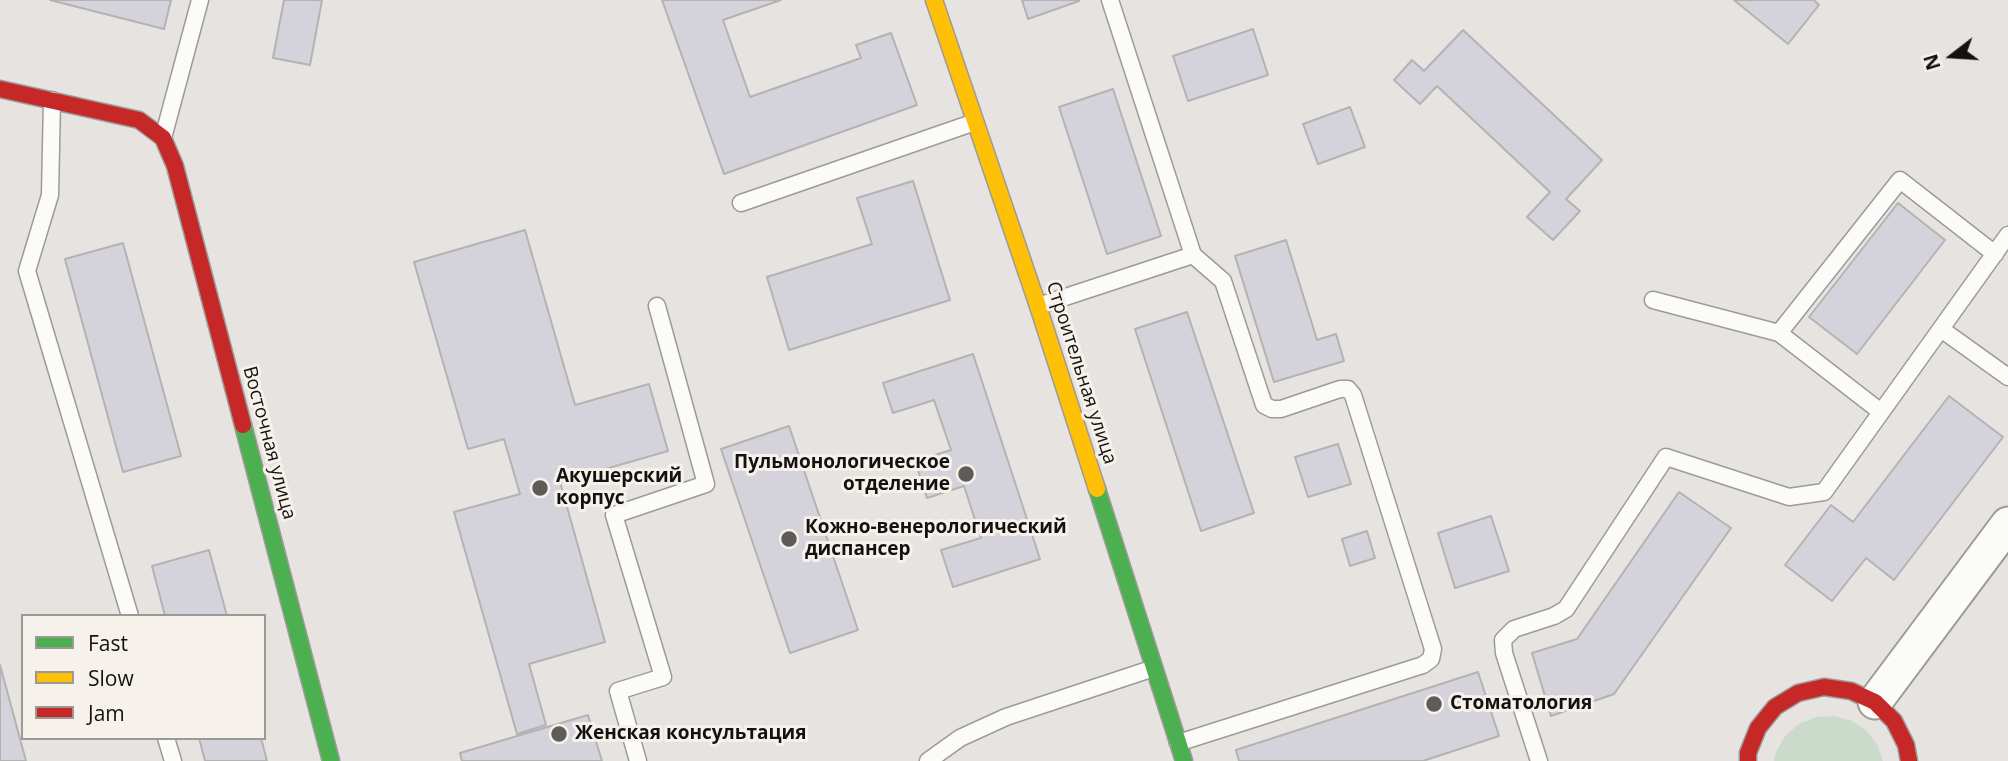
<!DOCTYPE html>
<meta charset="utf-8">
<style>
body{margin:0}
#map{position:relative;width:2008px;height:761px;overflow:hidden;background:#e6e3e0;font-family:"Open Sans",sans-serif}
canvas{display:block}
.legend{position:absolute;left:21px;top:614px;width:245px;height:126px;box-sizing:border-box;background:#f6f1eb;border:2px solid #9c9893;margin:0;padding:9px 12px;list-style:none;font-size:21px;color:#141210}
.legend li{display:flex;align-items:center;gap:14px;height:35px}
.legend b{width:35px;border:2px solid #9c9893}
.north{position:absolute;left:1917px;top:21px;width:70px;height:70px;-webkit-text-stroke:5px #f6f1eb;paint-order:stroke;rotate:253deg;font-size:19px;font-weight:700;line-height:28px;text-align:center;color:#141210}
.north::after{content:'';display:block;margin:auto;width:24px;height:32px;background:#141210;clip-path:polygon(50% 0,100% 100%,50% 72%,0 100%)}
</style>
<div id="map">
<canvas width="2008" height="761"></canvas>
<ul class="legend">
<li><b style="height:9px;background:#4caf50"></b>Fast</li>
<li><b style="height:9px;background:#ffc107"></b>Slow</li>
<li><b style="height:9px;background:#c62828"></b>Jam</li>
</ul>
<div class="north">N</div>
</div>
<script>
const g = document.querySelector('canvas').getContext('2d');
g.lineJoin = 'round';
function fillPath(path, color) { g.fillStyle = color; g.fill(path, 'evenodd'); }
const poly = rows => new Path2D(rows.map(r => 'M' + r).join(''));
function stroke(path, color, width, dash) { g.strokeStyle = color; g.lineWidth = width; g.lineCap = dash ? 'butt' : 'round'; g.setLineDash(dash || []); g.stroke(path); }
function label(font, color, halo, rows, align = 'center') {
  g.font = font + ' "Open Sans",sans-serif'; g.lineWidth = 6; g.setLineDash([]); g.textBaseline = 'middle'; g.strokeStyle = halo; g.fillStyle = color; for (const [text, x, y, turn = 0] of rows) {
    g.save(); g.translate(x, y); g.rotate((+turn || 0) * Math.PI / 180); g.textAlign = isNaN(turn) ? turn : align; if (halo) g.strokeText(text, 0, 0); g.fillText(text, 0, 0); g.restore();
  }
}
fillPath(poly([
 [1834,716,1852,721,1867,731,1878,746,1883,761,1774,761,1776,752,1785,736,1799,724,1816,717]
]), '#cbdbcb');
const building = poly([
 [50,0,171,0,164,29,50,0],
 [284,0,322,0,310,65,273,58,284,0],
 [662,0,781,0,723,20,750,97,861,58,856,45,891,33,917,105,724,174,662,0],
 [1022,0,1079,0,1079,1,1028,19,1022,0],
 [1734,0,1814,0,1819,5,1788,44,1734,0],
 [1253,29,1268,75,1188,101,1173,56,1253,29],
 [1463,30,1602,160,1566,199,1580,211,1553,240,1527,217,1550,192,1437,86,1420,104,1394,80,1412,60,1424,71,1463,30],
 [1113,89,1161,236,1107,254,1059,107,1113,89],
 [1350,107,1365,147,1318,164,1303,124,1350,107],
 [913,181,950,300,789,350,767,277,872,244,857,198,913,181],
 [1898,203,1945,240,1857,354,1809,317,1898,203],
 [525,230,575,405,649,384,668,451,560,482,605,642,529,664,546,725,517,734,454,512,520,494,504,439,468,449,414,262,525,230],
 [1286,240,1317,340,1336,334,1344,361,1274,382,1235,256,1286,240],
 [123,243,181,456,123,472,65,259,123,243],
 [1187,312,1254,513,1201,531,1135,329,1187,312],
 [973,354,1040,559,953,587,941,550,981,538,964,486,927,498,915,461,951,450,934,400,893,413,883,383,973,354],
 [1949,396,2003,437,1894,580,1866,558,1832,601,1785,565,1831,505,1853,522,1949,396],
 [789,426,858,630,790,653,721,449,789,426],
 [1338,444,1351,484,1308,497,1295,457,1338,444],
 [1679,492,1731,528,1614,694,1551,716,1532,653,1577,639,1679,492],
 [1491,516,1509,571,1455,588,1438,533,1491,516],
 [1367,531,1375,558,1350,566,1342,539,1367,531],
 [209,550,227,616,165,616,152,566,209,550],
 [0,665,26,761,0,761,0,665],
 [1478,672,1499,736,1423,761,1239,761,1236,750,1478,672],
 [588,715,602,761,462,761,460,753,588,715],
 [199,738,261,738,267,761,205,761,199,738]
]);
fillPath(building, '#d4d2db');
stroke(building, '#b4b3b3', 2);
const lane = poly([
 [1110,0,1193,255],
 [52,100,50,195,27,271,130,616],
 [163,138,200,0],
 [741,203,975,122],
 [1653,300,1779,333],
 [1038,306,1193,255,1223,281,1264,405,1272,409,1281,409,1340,389,1348,389,1353,395,1433,649,1431,659,1423,665,1178,743],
 [1941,329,2008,377],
 [1881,412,1779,333,1900,180,1995,254],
 [166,738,173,761],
 [638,761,618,691,663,677,614,515,706,484,657,306],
 [928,761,960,738,1006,717,1154,668],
 [1539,761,1504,653,1503,640,1514,629,1554,616,1566,609,1666,457,1789,497,1824,492,2008,235]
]);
const street = poly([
 [1875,702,2008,524]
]);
const fast = poly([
 [243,425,331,761],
 [1097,489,1184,761]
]);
const slow = poly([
 [934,0,1038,306,1097,489]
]);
const jam = poly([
 [0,89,139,120,163,138,175,166,243,425],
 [1748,761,1748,753,1758,728,1775,707,1798,693,1824,687,1851,691,1875,702,1894,721,1906,745,1909,761]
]);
stroke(lane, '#9d9b98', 19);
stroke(street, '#9d9b98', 37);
stroke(fast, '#9d9b98', 19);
stroke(slow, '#9d9b98', 19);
stroke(jam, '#9d9b98', 19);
stroke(lane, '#fbfbfa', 16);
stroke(street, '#fbfbfa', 33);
stroke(fast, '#4caf50', 16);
stroke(slow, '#ffc107', 16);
stroke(jam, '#c62828', 16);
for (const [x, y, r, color] of [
 [966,474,9,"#5e5b59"],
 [540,488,9,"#5e5b59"],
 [789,539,9,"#5e5b59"],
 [1434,704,9,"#5e5b59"],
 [559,734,9,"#5e5b59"]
]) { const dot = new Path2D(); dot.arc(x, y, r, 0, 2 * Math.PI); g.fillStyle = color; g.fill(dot); stroke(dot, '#f6f1eb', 2.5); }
label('19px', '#141210', '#f6f1eb', [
 ["Строительная улица",1081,373,72],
 ["Восточная улица",269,443,75]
]);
label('bold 19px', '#141210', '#f6f1eb', [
 ["Пульмонологическое",950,463,"right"],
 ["отделение",950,485,"right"],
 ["Акушерский",556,477],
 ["корпус",556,499],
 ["Кожно-венерологический",805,528],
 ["диспансер",805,550],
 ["Стоматология",1450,704],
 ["Женская консультация",575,734]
], 'left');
</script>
